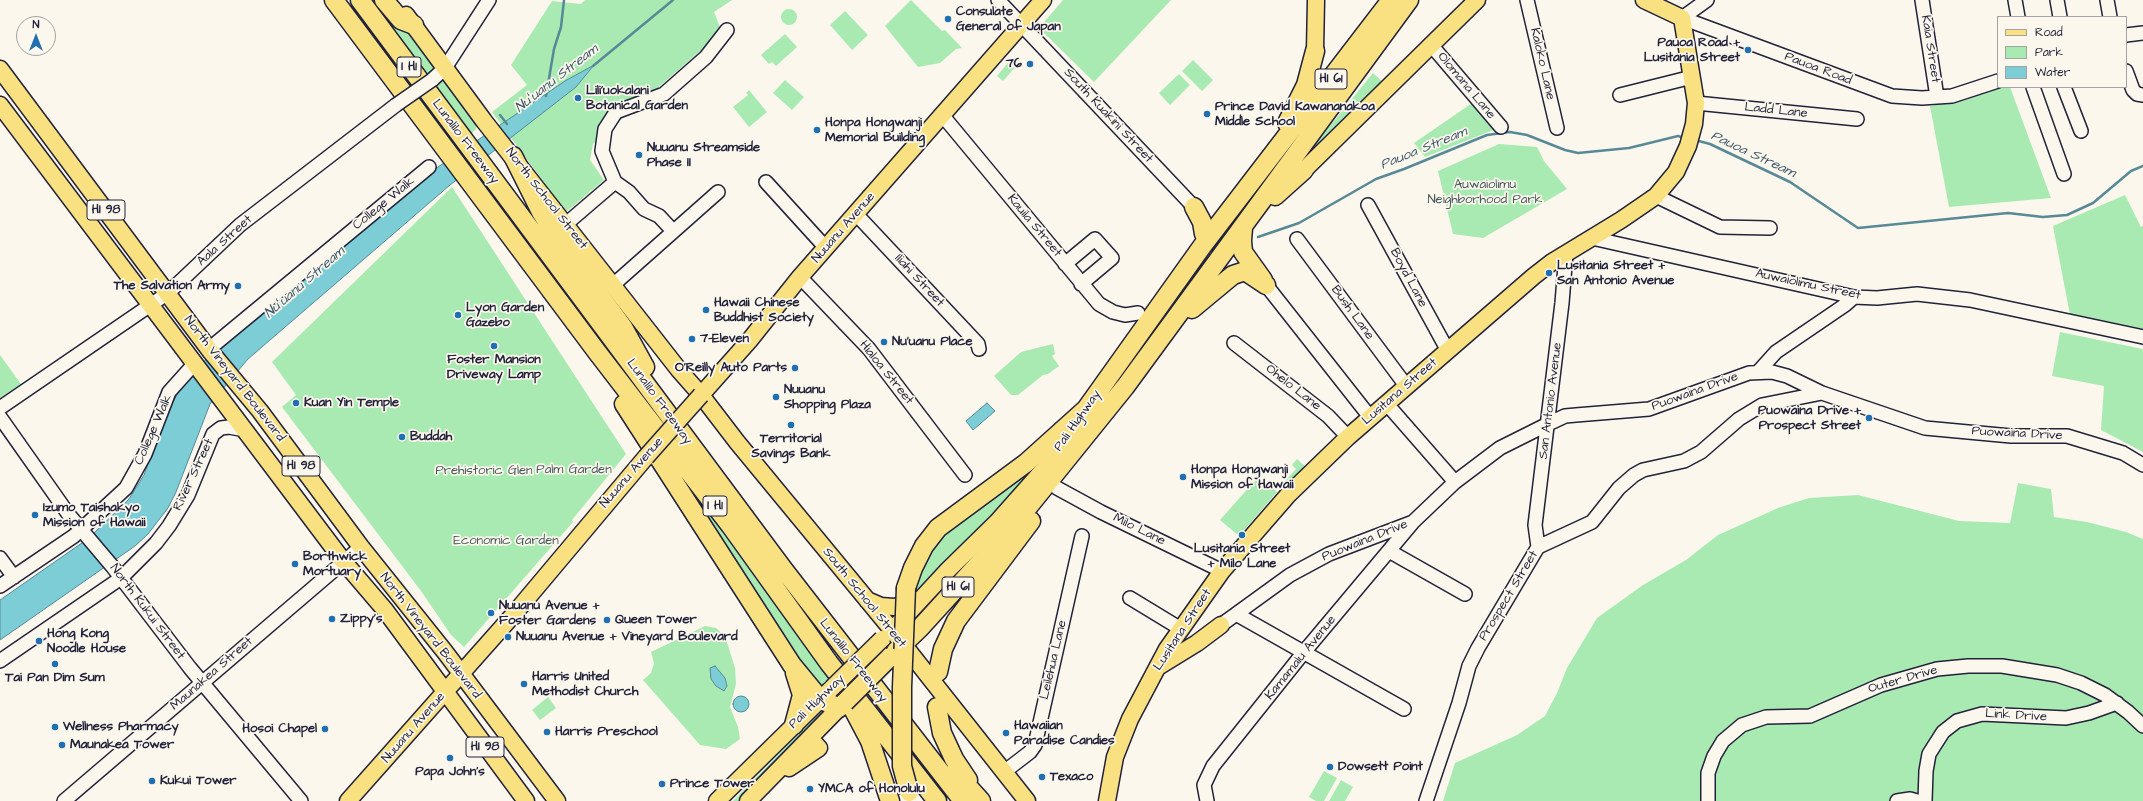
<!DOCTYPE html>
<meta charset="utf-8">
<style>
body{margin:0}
#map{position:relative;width:2143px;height:801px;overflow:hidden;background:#fbf7ec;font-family:"Architects Daughter",sans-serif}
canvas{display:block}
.legend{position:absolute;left:1997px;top:16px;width:130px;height:72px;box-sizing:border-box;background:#fbf7ec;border:1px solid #a4a2a5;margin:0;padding:5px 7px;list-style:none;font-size:12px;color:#22223b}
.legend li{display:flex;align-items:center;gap:8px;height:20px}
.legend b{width:20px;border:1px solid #a4a2a5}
.north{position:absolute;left:16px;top:16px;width:40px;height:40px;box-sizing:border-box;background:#fbf7ec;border:1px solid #a4a2a5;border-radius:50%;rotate:0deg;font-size:11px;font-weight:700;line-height:16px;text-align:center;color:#22223b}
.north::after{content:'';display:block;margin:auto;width:14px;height:18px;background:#1f6fb2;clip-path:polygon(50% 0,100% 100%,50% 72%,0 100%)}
</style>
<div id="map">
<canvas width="2143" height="801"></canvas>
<ul class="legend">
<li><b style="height:5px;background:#f9e181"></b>Road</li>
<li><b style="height:11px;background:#a9eab2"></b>Park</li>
<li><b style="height:11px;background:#7ccdd5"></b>Water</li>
</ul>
<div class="north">N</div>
</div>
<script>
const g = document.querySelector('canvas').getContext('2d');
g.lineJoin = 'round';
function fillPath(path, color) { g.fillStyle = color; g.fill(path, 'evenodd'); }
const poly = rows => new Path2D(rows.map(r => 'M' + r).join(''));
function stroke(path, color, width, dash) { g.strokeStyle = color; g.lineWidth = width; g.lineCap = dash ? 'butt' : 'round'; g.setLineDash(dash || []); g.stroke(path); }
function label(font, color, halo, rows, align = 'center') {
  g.font = font + ' "Architects Daughter",sans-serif'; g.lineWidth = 3.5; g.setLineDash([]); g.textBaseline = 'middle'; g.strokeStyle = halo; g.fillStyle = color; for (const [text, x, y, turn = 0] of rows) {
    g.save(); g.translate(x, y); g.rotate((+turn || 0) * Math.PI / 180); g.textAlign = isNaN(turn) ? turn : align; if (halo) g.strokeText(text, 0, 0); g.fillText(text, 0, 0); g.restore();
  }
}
fillPath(poly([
 [370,0,380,0,429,57,476,124,476,129,471,134],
 [585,0,732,0,714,12,722,32,593,144,590,160,604,180,566,212,492,112,527,85,511,65,552,1,581,4],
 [911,0,942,31,945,30,962,48,956,49,940,63,918,67,885,26],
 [1063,0,1171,0,1094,82,1039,28],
 '781 17a8 8 0 1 1 16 0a8 8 0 1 1-16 0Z',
 [845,11,868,35,852,50,830,25],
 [785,34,797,47,776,66,772,62,769,64,761,55],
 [1012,58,1017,65,1003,81,997,76],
 [1193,60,1213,80,1202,91,1182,71],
 [1373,73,1385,84,1299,164],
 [1179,74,1190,85,1170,105,1159,93],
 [785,80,804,97,792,110,773,93],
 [1999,87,2010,87,2051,198,1949,207,1930,106,1966,100],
 [749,90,767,112,749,127,733,107,748,95,746,93],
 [1478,99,1501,127,1425,157,1414,143],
 [1499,144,1537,147,1544,161,1567,189,1483,238,1453,234,1438,171],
 [452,187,626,454,572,520,573,522,464,647,451,635,421,591,282,407,296,395,272,362],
 [2125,195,2141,227,2143,226,2143,330,2070,315,2053,226],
 [2060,332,2143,349,2143,452,2101,430,2104,386,2052,376],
 [1053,344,1055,354,1052,356,1059,366,1048,374,1043,375,1018,395,1011,395,994,376,1021,352],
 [0,355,21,384,0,398],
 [1297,459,1307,468,1288,489,1282,484,1296,469,1292,465],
 [1032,473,913,600,919,579,919,569,940,539,949,530,1015,482],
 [1258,477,1277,492,1239,536,1220,520],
 [684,481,835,682,822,692],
 [2018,483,2051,489,2054,517,2087,522,2126,532,2143,539,2143,801,1443,801,1455,763,1517,735,1545,716,1557,693,1567,668,1597,618,1643,585,1686,560,1718,535,1778,508,1809,498,1858,495,1959,521,2010,523],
 [705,626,716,628,725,636,735,668,736,684,730,707,738,727,740,739,726,749,700,745,643,680,651,673,654,663,651,652],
 [548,697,556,708,540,720,532,710],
 [820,712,830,715,742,801,733,801],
 [1324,771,1337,778,1324,801,1316,801,1309,797],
 [1341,780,1353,787,1345,801,1329,801]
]), '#a9eab2');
const water = poly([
 [594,65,576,87,450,185,248,359,210,404,176,492,168,508,148,534,135,546,0,640,0,600,89,538,129,499,144,475,166,415,179,391,225,337,243,326,438,167,565,81,594,65],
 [987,403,995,411,973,430,966,421,987,403],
 [715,666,725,678,727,686,724,691,716,686,711,679,710,668,715,666],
 '733 704a8 8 0 1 1 16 0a8 8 0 1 1-16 0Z'
]);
fillPath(water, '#7ccdd5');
stroke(water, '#588997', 1);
stroke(poly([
 [593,66,673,0],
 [546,96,554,49,561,27,564,0],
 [500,115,507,124],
 [1695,140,1710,144,1790,182,1858,228,2008,213,2043,217,2067,215,2093,203,2131,171,2143,166],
 [1258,237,1299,223,1376,179,1404,169,1487,135,1510,132,1527,135,1565,150,1578,153,1629,148,1678,136,1684,138]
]), '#588997', 2.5);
const minor = poly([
 [998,0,1194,207],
 [1527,0,1557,128],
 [1922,0,1937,97],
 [2015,0,2018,17],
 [2057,0,2060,17],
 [2107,0,2110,17],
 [1682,18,1892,96,1922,98,1952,96,1998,81],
 [1682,18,1707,0],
 [2126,35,2143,33],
 [1432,46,1501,127],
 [2126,71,2133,90,2137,94,2143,95],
 [432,80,445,68,489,0],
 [2033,87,2064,174],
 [2064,87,2081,131],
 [1620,95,1692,77],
 [1696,103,1857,119],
 [943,116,1099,304,1113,312,1125,315,1138,313],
 [615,182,629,192,644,209,659,216,673,231],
 [766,182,826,248],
 [1656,196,1720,227,1770,228],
 [1368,205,1448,351],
 [856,214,978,344,979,349],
 [566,224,615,182,602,151,605,129,616,112,664,94,706,57,727,30],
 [1592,238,1854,297,1877,298,1917,294,1970,300,2143,337],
 [1297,239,1407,387],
 [1065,264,1095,239,1112,258,1081,284],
 [800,277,869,349,965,475],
 [613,285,718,192],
 [1266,285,1370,417],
 [1234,343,1328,416,1348,437],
 [209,349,429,167],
 [1758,372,1776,352,1845,305,1854,297],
 [1386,403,1455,482],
 [0,408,168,293,240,225,396,105],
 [0,417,69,515,112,566,190,668,301,801],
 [1057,488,1101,512,1222,571],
 [1538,547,1535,525,1562,303,1566,253],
 [1389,551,1465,594],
 [0,558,14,577],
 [0,586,74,536,126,488,145,454,169,392,195,363],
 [1130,598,1181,629],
 [1236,614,1404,709],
 [1221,625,1290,575,1329,554,1413,522,1455,482,1500,448,1548,424,1565,416,1576,415,1649,409,1749,373,1772,372,1787,376,1822,393,1925,428,2011,436,2067,436,2123,453,2143,465],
 [0,661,121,578,156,543,169,526,188,495,213,434,221,428,229,427,245,430],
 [1004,772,1030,752,1035,745,1082,536],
 [64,801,361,547],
 [1207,801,1204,785,1213,766,1304,652,1413,522],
 [1426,801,1459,703,1469,666,1478,648,1538,547,1592,522,1619,488,1634,475,1643,470,1684,461,1701,452,1739,419,1762,405,1822,393],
 [1708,801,1708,773,1714,756,1723,741,1742,725,1766,717,1810,716,1881,685,1937,669,1968,666,2002,666,2057,675,2081,683,2105,695,2128,712,2143,726],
 [1897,801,1910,799,1917,801],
 [1925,801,1926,771,1929,754,1943,732,1957,721,1982,714,2066,718,2089,713,2117,703]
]);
const major = poly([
 [406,15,484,121,679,370,701,395,737,442,892,630,1027,801],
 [1315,51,1316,0],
 [0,69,211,352,260,411,361,547,445,652,557,801],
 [0,105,344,562,385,610,526,801],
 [1304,170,1477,0],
 [701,395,749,341,800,277,1043,0],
 [867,600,881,606,894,607,912,603,916,600],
 [899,623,948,570,997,522,1044,469,1076,424],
 [1158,667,1197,643,1221,625],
 [789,768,819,748,810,738],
 [348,801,514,614,646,457],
 [717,801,830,690],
 [748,801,839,708],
 [1107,801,1115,757,1130,719,1167,649,1222,571,1288,495,1348,437,1534,276,1552,262,1621,220,1656,196,1676,172,1688,146,1694,124,1696,103,1682,18,1644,0]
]);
const highway = poly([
 [334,0,597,352,730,525,829,663,937,801],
 [360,0,784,570,963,801],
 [384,0,401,20,414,25],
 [1287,123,1306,85,1315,51],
 [513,156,541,212,556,236,623,327,645,367],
 [1275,196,1304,170],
 [1194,207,1202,222,1204,234],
 [1243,228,1242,241,1243,252,1263,280],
 [1192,309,1233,275,1245,271,1266,285],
 [624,404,792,665,820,699,839,708,845,702],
 [906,588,913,568,924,546,938,528,1026,463,1086,409,1203,245,1391,0],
 [896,651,920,628,1012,527,1125,387,1409,0],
 [938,672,943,649,956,621,1031,521],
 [850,703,870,741,890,801],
 [937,707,942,733,954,759,968,780],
 [794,725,802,695,795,673],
 [955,772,981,801]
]);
stroke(minor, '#22223b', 16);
stroke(major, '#22223b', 19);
stroke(highway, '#22223b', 21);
stroke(minor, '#fbf7ec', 13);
stroke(major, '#f9e181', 16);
stroke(highway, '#f9e181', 18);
const minorBridge = poly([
 [396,105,432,80]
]);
const majorBridge = poly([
 [646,457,701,395],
 [832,688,882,639]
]);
const highwayBridge = poly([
 [906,588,902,687,902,766,909,792],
 [845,702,890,657]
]);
stroke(minorBridge, '#22223b', 16, []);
stroke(majorBridge, '#22223b', 19, []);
stroke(highwayBridge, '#22223b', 21, []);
stroke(minorBridge, '#fbf7ec', 13);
stroke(majorBridge, '#f9e181', 16);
stroke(highwayBridge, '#f9e181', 18);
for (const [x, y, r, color] of [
 [948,19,4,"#1f6fb2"],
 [1748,50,4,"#1f6fb2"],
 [1030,64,4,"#1f6fb2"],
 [578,98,4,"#1f6fb2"],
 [1207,114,4,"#1f6fb2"],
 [817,130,4,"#1f6fb2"],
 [639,155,4,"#1f6fb2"],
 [1549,273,4,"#1f6fb2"],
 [238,286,4,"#1f6fb2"],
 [706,310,4,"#1f6fb2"],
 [458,315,4,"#1f6fb2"],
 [692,339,4,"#1f6fb2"],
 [884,342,4,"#1f6fb2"],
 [494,346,4,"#1f6fb2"],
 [795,368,4,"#1f6fb2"],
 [776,397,4,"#1f6fb2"],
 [296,403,4,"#1f6fb2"],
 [1869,418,4,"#1f6fb2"],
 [791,425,4,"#1f6fb2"],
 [402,437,4,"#1f6fb2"],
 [1183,477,4,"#1f6fb2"],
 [35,515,4,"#1f6fb2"],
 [1242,535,4,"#1f6fb2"],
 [295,564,4,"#1f6fb2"],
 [491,613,4,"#1f6fb2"],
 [332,619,4,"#1f6fb2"],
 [607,620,4,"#1f6fb2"],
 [508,637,4,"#1f6fb2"],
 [39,641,4,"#1f6fb2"],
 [55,664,4,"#1f6fb2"],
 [524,684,4,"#1f6fb2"],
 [55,727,4,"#1f6fb2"],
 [325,729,4,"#1f6fb2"],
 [547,732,4,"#1f6fb2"],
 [1006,733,4,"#1f6fb2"],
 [62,745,4,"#1f6fb2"],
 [450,758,4,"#1f6fb2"],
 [1330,767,4,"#1f6fb2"],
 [1042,777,4,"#1f6fb2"],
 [152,781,4,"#1f6fb2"],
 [662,784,4,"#1f6fb2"],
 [810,789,4,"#1f6fb2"]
]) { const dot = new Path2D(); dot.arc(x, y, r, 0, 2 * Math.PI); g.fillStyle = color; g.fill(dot); stroke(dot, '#fbf7ec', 1.5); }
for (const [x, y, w] of [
 [409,67,24],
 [1331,79,32],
 [106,210,38],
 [301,466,38],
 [715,506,24],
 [958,587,32],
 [485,747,38]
]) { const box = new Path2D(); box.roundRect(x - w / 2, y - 10, w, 20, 3); g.fillStyle = '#fbf7ec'; g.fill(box); stroke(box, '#22223b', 1); }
label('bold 12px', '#22223b', null, [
 ["I H1",409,67],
 ["HI 61",1331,79],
 ["HI 98",106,210],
 ["HI 98",301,466],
 ["I H1",715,506],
 ["HI 61",958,587],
 ["HI 98",485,747]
]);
label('bold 13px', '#22223b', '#fbf7ec', [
 ["Consulate",956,12],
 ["General of Japan",956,27],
 ["Pauoa Road +",1740,43,"right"],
 ["Lusitania Street",1740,58,"right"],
 ["76",1022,64,"right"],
 ["Lili'uokalani",586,91],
 ["Botanical Garden",586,106],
 ["Prince David Kawananakoa",1215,107],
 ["Middle School",1215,122],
 ["Honpa Hongwanji",825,123],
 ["Memorial Building",825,138],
 ["Nuuanu Streamside",647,148],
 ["Phase II",647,163],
 ["Lusitania Street +",1557,266],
 ["San Antonio Avenue",1557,281],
 ["The Salvation Army",230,286,"right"],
 ["Hawaii Chinese",714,303],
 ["Buddhist Society",714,318],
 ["Lyon Garden",466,308],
 ["Gazebo",466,323],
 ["7-Eleven",700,339],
 ["Nu'uanu Place",892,342],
 ["Foster Mansion",494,360,"center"],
 ["Driveway Lamp",494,375,"center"],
 ["O'Reilly Auto Parts",787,368,"right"],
 ["Nuuanu",784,390],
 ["Shopping Plaza",784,405],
 ["Kuan Yin Temple",304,403],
 ["Puowaina Drive +",1861,411,"right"],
 ["Prospect Street",1861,426,"right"],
 ["Buddah",410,437],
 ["Territorial",791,439,"center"],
 ["Savings Bank",791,454,"center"],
 ["Honpa Hongwanji",1191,470],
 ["Mission of Hawaii",1191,485],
 ["Izumo Taishakyo",43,508],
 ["Mission of Hawaii",43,523],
 ["Lusitania Street",1242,549,"center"],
 ["+ Milo Lane",1242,564,"center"],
 ["Borthwick",303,557],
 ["Mortuary",303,572],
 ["Nuuanu Avenue +",499,606],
 ["Foster Gardens",499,621],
 ["Zippy's",340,619],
 ["Queen Tower",615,620],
 ["Hong Kong",47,634],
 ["Noodle House",47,649],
 ["Nuuanu Avenue + Vineyard Boulevard",516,637],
 ["Harris United",532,677],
 ["Methodist Church",532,692],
 ["Tai Pan Dim Sum",55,678,"center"],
 ["Hawaiian",1014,726],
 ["Paradise Candies",1014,741],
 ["Wellness Pharmacy",63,727],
 ["Hosoi Chapel",317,729,"right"],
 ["Harris Preschool",555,732],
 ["Maunakea Tower",70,745],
 ["Dowsett Point",1338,767],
 ["Papa John's",450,772,"center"],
 ["Texaco",1050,777],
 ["Kukui Tower",160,781],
 ["Prince Tower",670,784],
 ["YMCA of Honolulu",818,789]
], 'left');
label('13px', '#22223b', '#fbf7ec', [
 ["Kaia Street",1930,49,81],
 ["Kaloko Lane",1542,64,77],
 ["Pauoa Road",1818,69,21],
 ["Olomana Lane",1466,86,50],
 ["Ladd Lane",1776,111,6],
 ["South Kuakini Street",1108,116,47],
 ["Lunalilo Freeway",465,142,53],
 ["North School Street",546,199,52],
 ["College Walk",384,204,-39],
 ["Kauila Street",1034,226,50],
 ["Nuuanu Avenue",844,228,-49],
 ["Aala Street",225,241,-42],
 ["Boyd Lane",1408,278,62],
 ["Iliahi Street",919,281,47],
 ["Auwaiolimu Street",1808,285,12],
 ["Bush Lane",1352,313,54],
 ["Hialoa Street",886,373,51],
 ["North Vineyard Boulevard",234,379,52],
 ["Ohelo Lane",1293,388,38],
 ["Lusitana Street",1400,392,-41],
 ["Puowaina Drive",1695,392,-20],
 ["San Antonio Avenue",1551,401,-83],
 ["Lunalilo Freeway",659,402,54],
 ["Pali Highway",1078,421,-55],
 ["College Walk",154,430,-66],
 ["Puowaina Drive",2017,434,3],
 ["Nuuanu Avenue",632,473,-49],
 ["River Street",194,475,-65],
 ["Milo Lane",1139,530,26],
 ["Puowaina Drive",1365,541,-22],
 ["Prospect Street",1509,596,-59],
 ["South School Street",864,598,51],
 ["North Kukui Street",147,612,53],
 ["Lusitana Street",1183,630,-57],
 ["North Vineyard Boulevard",430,636,52],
 ["Kamamalu Avenue",1301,658,-51],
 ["Leilehua Lane",1054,660,-77],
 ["Lunalilo Freeway",853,661,52],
 ["Maunakea Street",212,674,-41],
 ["Outer Drive",1903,680,-16],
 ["Pali Highway",817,702,-44],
 ["Link Drive",2016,716,3],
 ["Nuuanu Avenue",414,728,-49]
]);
label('13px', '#445459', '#fbf7ec', [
 ["Auwaiolimu",1485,185],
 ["Neighborhood Park",1485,200],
 ["Palm Garden",574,470],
 ["Prehistoric Glen",484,471],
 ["Economic Garden",506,541]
]);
label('italic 14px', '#3d5569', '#fbf7ec', [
 ["Nuʻuanu Stream",557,79,-38],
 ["Pauoa Stream",1424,149,-22],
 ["Pauoa Stream",1753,155,25],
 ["Nuʻuanu Stream",305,283,-41]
]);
</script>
